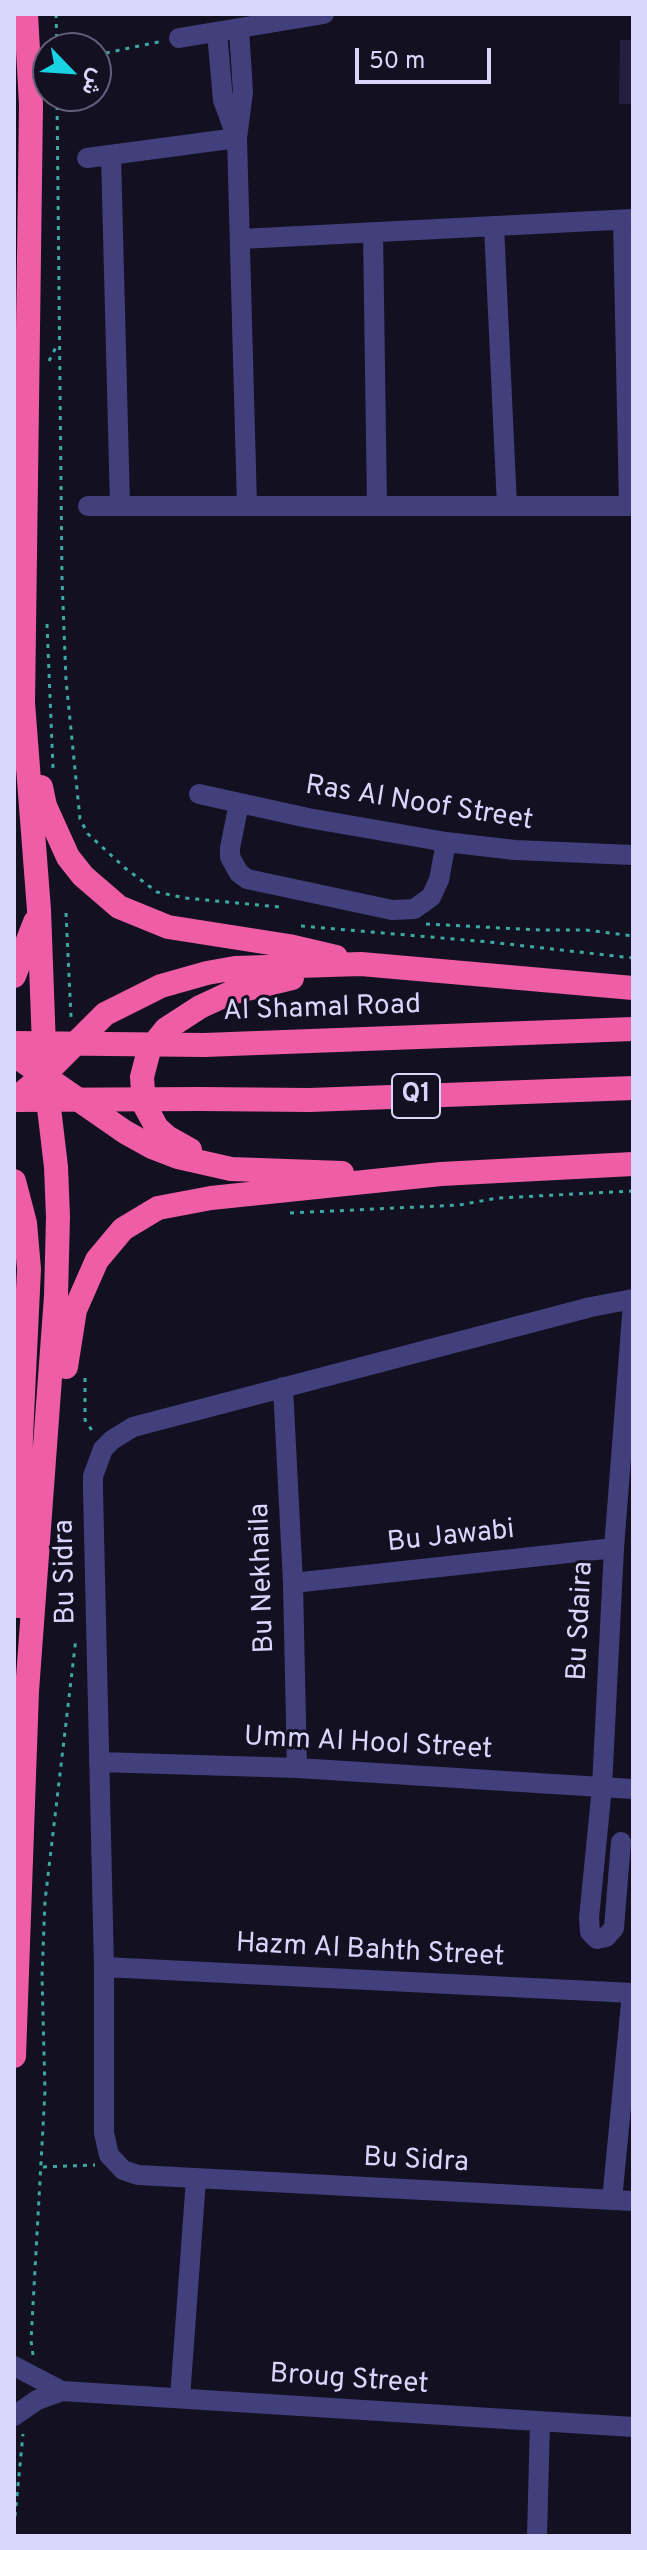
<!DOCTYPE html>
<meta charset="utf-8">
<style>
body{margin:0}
#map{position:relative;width:647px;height:2550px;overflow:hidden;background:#131022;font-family:Overpass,Vazirmatn,sans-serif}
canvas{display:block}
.frame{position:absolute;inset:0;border:16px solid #d9d5fb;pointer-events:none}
.north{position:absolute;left:32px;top:32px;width:80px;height:80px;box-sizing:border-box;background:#131022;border:2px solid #625f79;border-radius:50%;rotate:115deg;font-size:22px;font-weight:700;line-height:32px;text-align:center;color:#d9d5fb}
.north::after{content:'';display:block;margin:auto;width:28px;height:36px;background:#18d3e4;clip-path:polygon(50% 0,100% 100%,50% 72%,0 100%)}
.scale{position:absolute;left:355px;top:48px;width:136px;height:36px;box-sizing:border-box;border:4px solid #d9d5fb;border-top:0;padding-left:10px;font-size:24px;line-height:28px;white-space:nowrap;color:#d9d5fb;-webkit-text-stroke:6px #131022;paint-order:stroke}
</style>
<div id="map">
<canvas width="647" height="2550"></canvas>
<div class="frame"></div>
<div class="north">ش</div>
<div class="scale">50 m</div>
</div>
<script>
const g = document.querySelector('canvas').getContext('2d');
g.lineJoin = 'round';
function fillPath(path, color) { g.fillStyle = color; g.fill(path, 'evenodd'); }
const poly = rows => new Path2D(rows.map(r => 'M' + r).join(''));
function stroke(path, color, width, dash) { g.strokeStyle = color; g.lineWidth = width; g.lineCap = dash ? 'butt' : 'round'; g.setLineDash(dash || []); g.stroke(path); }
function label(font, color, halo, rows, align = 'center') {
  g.font = font + ' Overpass,sans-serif'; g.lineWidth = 6; g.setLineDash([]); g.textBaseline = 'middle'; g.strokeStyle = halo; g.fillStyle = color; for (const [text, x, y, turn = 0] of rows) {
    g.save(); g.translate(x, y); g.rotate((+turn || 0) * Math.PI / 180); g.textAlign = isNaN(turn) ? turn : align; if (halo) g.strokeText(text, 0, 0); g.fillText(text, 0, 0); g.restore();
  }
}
fillPath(poly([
 [620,40,633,40,633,104,619,104]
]), '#251e41');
stroke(poly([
 [56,14,57,48],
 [96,55,163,41],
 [57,96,62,579,66,680,80,819,88,834,125,868,157,892,185,898,279,907],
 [49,361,56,347],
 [47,624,53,768],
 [66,913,71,1017],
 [426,924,540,930,586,930,633,936],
 [301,926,489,942,633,958],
 [290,1213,459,1205,498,1198,633,1191],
 [85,1378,85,1420,93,1432],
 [43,2167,95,2165],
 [33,2355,31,2341,45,2091,42,1976,45,1901,76,1638],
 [14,2526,23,2434]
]), '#3ca9a0', 3, [4, 6]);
stroke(poly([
 [239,29,243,92,237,138,247,506],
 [217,33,223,100,237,138],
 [179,38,324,14],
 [111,155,120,506],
 [87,158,237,138],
 [623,220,629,506],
 [494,226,507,506],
 [373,232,377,506],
 [241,239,633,219],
 [88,506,633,506],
 [199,794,308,818,446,842,515,850,633,855],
 [239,803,230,848,230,857,239,873,247,879,392,910,414,909,431,897,439,880,446,842],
 [633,1299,591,1307,133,1427,112,1440,103,1449,93,1476,93,1490,104,1967,104,2133,109,2155,123,2170,138,2175,633,2201],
 [283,1387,293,1583,297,1768],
 [293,1583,614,1548],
 [99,1762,297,1768,633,1789],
 [621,1842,614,1928,606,1937,597,1939,590,1932,589,1918,602,1787,614,1548,633,1303],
 [104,1967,633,1993],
 [612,2200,632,1993],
 [14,2366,62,2391,633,2427],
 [180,2398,196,2179],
 [14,2416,37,2400,62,2391],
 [537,2536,540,2422]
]), '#41407c', 20);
stroke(poly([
 [41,787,45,806,68,857,83,876,119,907,168,927,289,946,336,957],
 [14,976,35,922],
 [204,1045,633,1029],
 [14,1055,125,1132,152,1147,178,1157,231,1169,342,1173],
 [200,1099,310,1100,633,1088],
 [14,1100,45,1074,105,1014,161,986,207,973,235,968,361,964,633,988],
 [190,1150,167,1137,157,1128,144,1104,142,1077,149,1050,166,1029,200,1007,230,993,292,978],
 [14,1181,25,1223,29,1269,21,1436,18,1606],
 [66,1367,75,1310,97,1260,123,1229,158,1208,211,1198,441,1174,633,1164],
 [14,2056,27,1691,56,1296,58,1217,56,1167,45,1074,39,910,23,703,31,105,26,14]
]), '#ee5da5', 24);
stroke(poly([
 [14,1043,204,1045],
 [14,1100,200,1099]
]), '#ee5da5', 24);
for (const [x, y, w] of [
 [416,1096,48]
]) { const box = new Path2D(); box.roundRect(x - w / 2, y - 22, w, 44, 6); g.fillStyle = '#131022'; g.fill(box); stroke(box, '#d9d5fb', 2); }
label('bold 26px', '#d9d5fb', null, [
 ["Q1",416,1096]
]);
label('28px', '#d9d5fb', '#131022', [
 ["Ras Al Noof Street",419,805,9],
 ["Al Shamal Road",322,1010,-2],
 ["Bu Jawabi",451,1538,-6],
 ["Bu Sidra",67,1572,-91],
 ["Bu Nekhaila",264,1578,-92],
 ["Bu Sdaira",582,1621,-87],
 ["Umm Al Hool Street",368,1745,3],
 ["Hazm Al Bahth Street",370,1952,3],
 ["Bu Sidra",416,2162,3],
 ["Broug Street",349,2381,4]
]);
</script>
